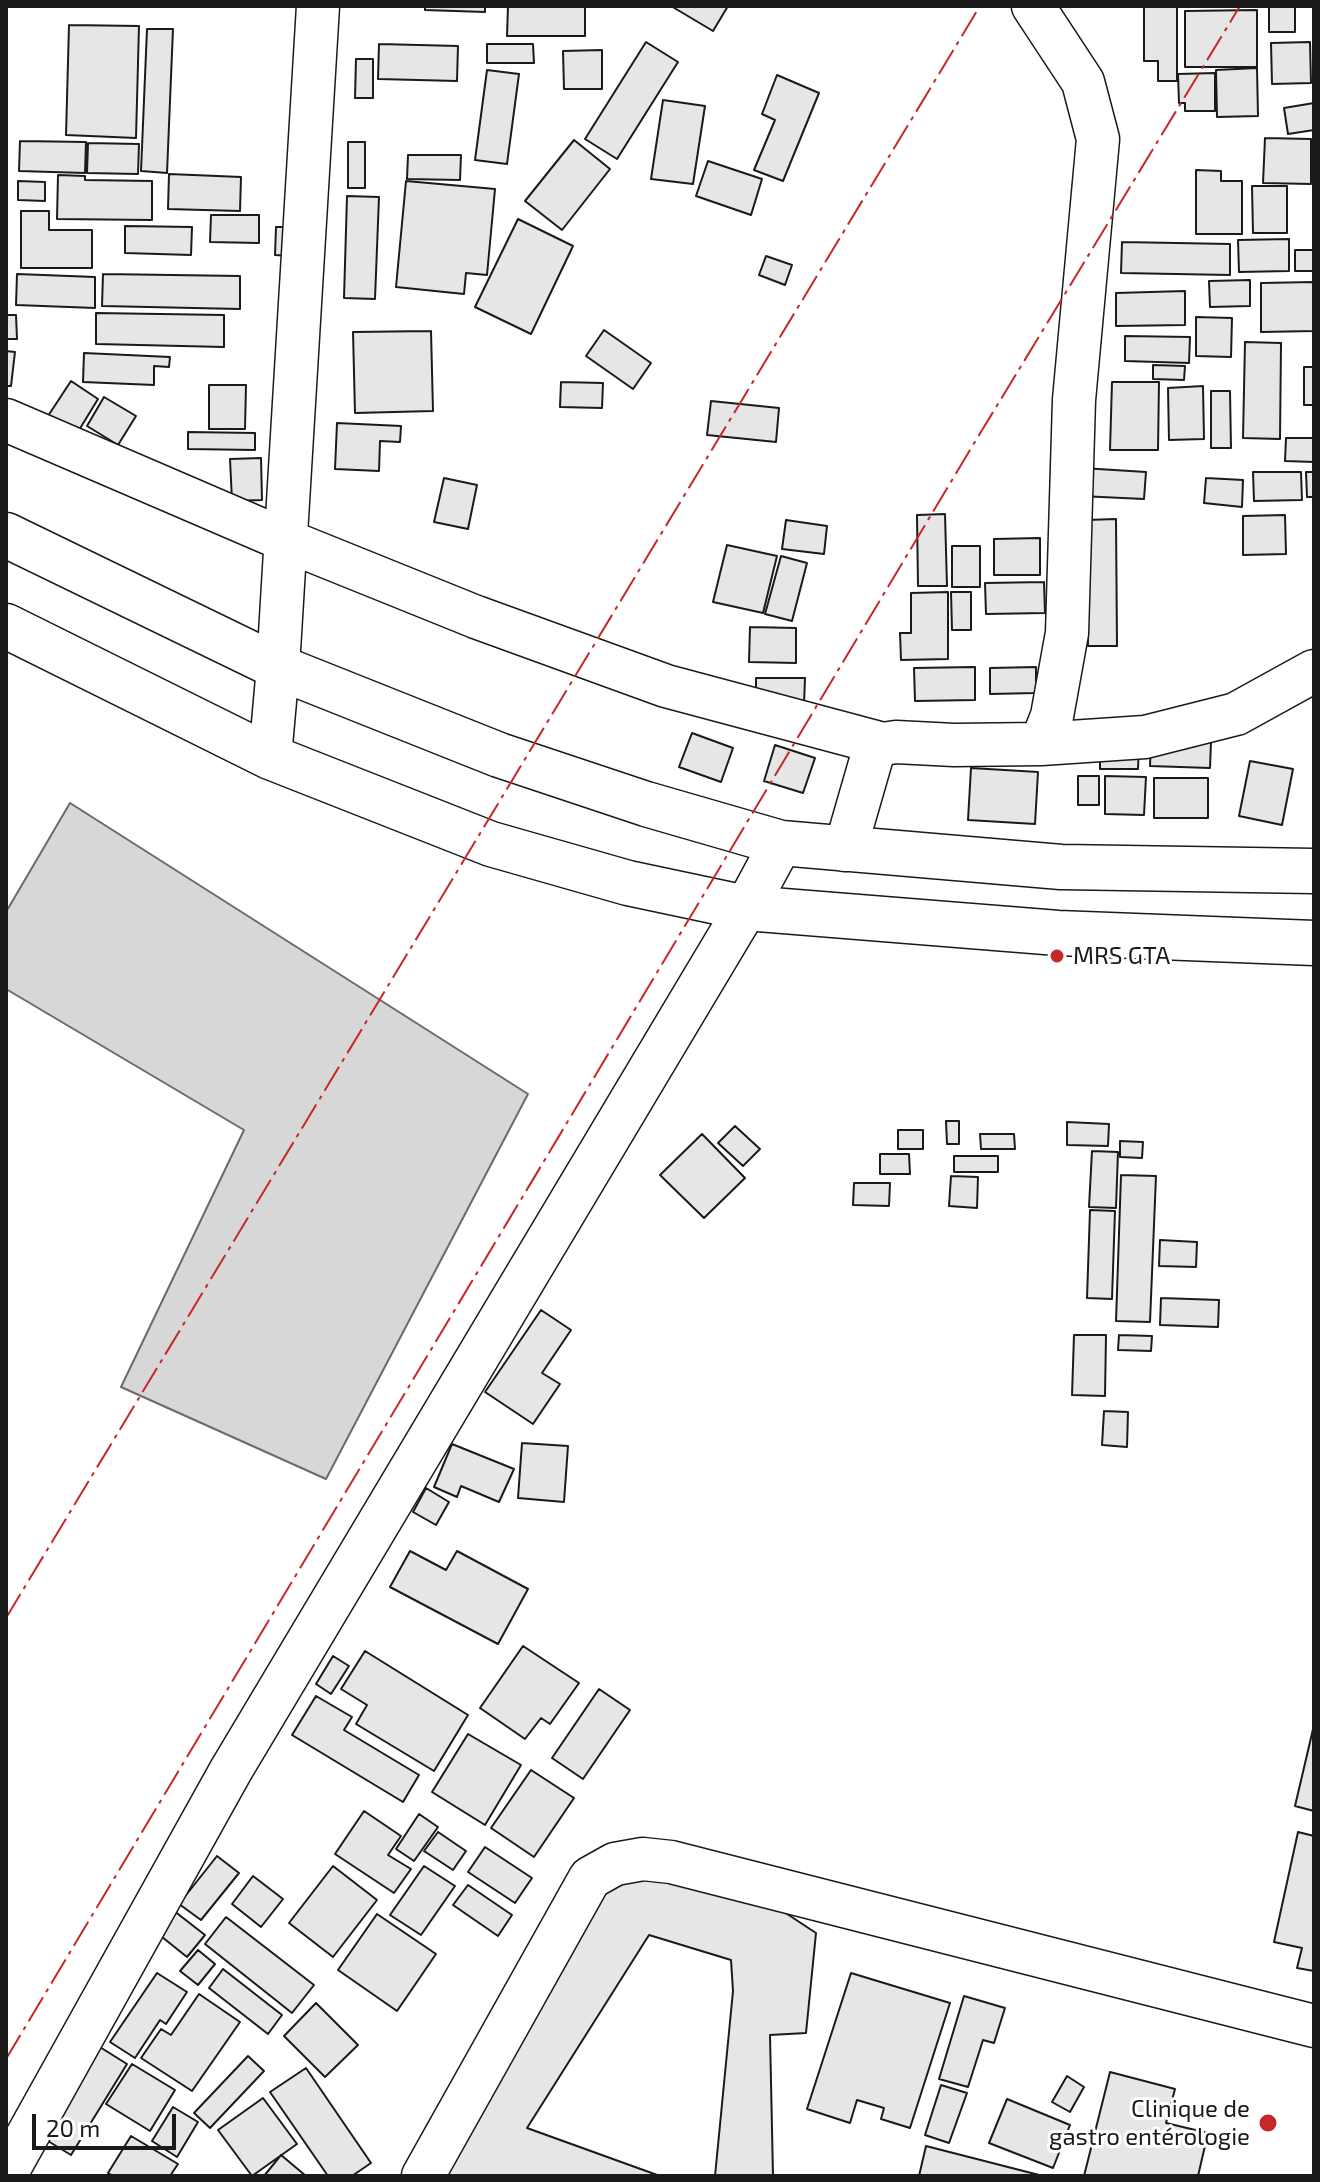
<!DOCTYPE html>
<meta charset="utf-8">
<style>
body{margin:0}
#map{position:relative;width:1320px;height:2182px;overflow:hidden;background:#fff;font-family:"Exo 2",sans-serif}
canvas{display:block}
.frame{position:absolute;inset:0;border:8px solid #1a1a1a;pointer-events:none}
.scale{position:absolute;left:32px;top:2114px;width:144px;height:36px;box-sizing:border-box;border:4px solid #1a1a1a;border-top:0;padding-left:10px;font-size:24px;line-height:28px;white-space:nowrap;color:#1a1a1a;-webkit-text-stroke:6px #fff;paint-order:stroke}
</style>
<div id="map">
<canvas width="1320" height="2182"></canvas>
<div class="frame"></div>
<div class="scale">20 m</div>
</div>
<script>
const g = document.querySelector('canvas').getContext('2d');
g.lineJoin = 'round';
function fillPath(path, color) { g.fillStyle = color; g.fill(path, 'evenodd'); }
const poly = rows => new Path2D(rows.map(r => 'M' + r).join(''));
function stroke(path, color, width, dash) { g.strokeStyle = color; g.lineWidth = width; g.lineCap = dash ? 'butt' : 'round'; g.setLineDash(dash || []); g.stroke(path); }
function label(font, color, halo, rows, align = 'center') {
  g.font = font + ' "Exo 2",sans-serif'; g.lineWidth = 6; g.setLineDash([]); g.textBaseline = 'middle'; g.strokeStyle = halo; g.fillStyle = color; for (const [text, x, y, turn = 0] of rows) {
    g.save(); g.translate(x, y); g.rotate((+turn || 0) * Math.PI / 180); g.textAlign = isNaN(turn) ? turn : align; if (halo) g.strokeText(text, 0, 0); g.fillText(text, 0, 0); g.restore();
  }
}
const water = poly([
 [70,803,528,1094,326,1479,121,1387,244,1130,6,989,6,912,70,803]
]);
fillPath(water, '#d7d7d7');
stroke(water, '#6a6a6a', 2);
const building = poly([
 [425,6,485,6,485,12,425,10,425,6],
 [508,6,585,6,585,36,507,36,508,6],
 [671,6,728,6,713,31,671,6],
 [1144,6,1177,6,1177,81,1158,81,1158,61,1144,61,1144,6],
 [1269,6,1295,6,1295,32,1269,32,1269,6],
 [1257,10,1257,67,1185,67,1185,11,1257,10],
 [69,25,139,26,136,138,66,135,69,25],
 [147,29,173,29,167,173,141,171,147,29],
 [646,42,678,62,617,159,585,139,646,42],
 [1310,42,1311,83,1272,84,1271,43,1310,42],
 [379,44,458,46,457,81,378,79,379,44],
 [487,44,533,44,534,63,487,63,487,44],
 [602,50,602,89,564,89,563,51,602,50],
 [356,59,373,59,373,98,355,98,356,59],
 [1257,68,1258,116,1217,117,1216,70,1257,68],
 [487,70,519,74,507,164,475,160,487,70],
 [1215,73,1215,111,1185,111,1185,103,1179,103,1178,74,1215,73],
 [777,75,819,93,783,181,754,170,775,120,762,114,777,75],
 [663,100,705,106,693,184,651,179,663,100],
 [1314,103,1314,130,1288,134,1284,108,1314,103],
 [1265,138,1311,139,1311,184,1263,183,1265,138],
 [574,140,610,169,562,230,525,201,574,140],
 [20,141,86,142,85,173,19,171,20,141],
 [348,142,365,142,365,188,348,188,348,142],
 [88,143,139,144,138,174,87,173,88,143],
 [408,155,461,155,460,180,407,179,408,155],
 [708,161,762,179,751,215,696,196,708,161],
 [1196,170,1221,171,1221,181,1242,181,1242,234,1196,234,1196,170],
 [169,174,241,177,240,211,168,209,169,174],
 [58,175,85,176,85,180,152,181,152,220,57,219,58,175],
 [18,181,45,182,45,201,18,200,18,181],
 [406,181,495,189,487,275,466,273,464,294,396,287,406,181],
 [1252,186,1287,186,1287,233,1253,233,1252,186],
 [347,196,379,197,375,299,344,298,347,196],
 [21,211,49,211,49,230,92,230,92,268,21,268,21,211],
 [211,215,259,215,259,243,210,242,211,215],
 [518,219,573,246,531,334,475,307,518,219],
 [125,226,192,227,191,255,125,253,125,226],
 [276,227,291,227,290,256,275,255,276,227],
 [1289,239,1289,271,1239,272,1238,240,1289,239],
 [1122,242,1230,244,1230,275,1121,273,1122,242],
 [1295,250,1314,250,1314,271,1295,271,1295,250],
 [766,256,792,265,785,285,759,275,766,256],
 [17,274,95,277,95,308,16,305,17,274],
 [103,274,240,276,240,309,102,306,103,274],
 [1250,280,1250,306,1210,307,1209,281,1250,280],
 [1314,282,1314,331,1261,332,1261,283,1314,282],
 [1185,291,1185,325,1116,326,1116,293,1185,291],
 [96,313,224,315,224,347,96,344,96,313],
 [6,315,16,315,17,339,6,339,6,315],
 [1196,317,1232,318,1231,357,1196,356,1196,317],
 [604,330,651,363,633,389,586,356,604,330],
 [431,331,433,411,355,413,353,332,431,331],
 [1125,336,1190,337,1189,363,1125,361,1125,336],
 [1245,342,1281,343,1280,439,1243,438,1245,342],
 [6,351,15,352,11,386,6,386,6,351],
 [84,353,170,357,169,367,154,366,154,385,83,382,84,353],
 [1153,365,1185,366,1184,380,1153,379,1153,365],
 [1304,367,1314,367,1314,405,1304,405,1304,367],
 [71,381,98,399,76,435,48,416,71,381],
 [561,382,603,383,602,408,560,407,561,382],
 [1112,382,1159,382,1158,450,1110,450,1112,382],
 [209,385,246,385,245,429,209,429,209,385],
 [1203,386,1204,439,1169,440,1168,388,1203,386],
 [1211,391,1230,391,1231,448,1211,448,1211,391],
 [104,397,136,416,118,445,87,426,104,397],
 [711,401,779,408,776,442,707,435,711,401],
 [337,423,401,426,400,442,380,441,379,471,335,469,337,423],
 [188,432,255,433,255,450,188,449,188,432],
 [1286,438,1314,438,1314,462,1285,461,1286,438],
 [261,458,262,500,232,501,230,459,261,458],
 [1082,468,1146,472,1144,499,1080,496,1082,468],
 [1253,472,1301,472,1302,500,1254,501,1253,472],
 [1306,472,1314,472,1314,497,1307,497,1306,472],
 [444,478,477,485,468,529,434,522,444,478],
 [1206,478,1243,480,1242,507,1204,503,1206,478],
 [945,514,947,586,918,586,917,515,945,514],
 [1285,515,1286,554,1243,555,1243,516,1285,515],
 [1116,519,1117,646,1088,646,1086,520,1116,519],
 [786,520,827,526,824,554,782,549,786,520],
 [1040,538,1040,575,994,575,994,539,1040,538],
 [727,545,777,556,763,613,713,602,727,545],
 [952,546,980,546,980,587,952,587,952,546],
 [781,556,807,563,792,621,765,614,781,556],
 [1044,582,1045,613,986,614,985,583,1044,582],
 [948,592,948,659,901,660,900,633,911,633,911,593,948,592],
 [951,592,971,592,971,630,952,630,951,592],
 [750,627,796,628,796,663,749,662,750,627],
 [975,667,975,700,915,701,914,668,975,667],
 [1036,667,1036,693,990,694,990,668,1036,667],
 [756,678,805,678,804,704,756,704,756,678],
 [692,733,733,748,721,782,679,767,692,733],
 [1151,739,1211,742,1210,768,1150,766,1151,739],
 [775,745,815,758,803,793,764,781,775,745],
 [1100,746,1139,746,1138,769,1100,769,1100,746],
 [1250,761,1293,769,1282,825,1239,816,1250,761],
 [971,768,1038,772,1035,824,968,820,971,768],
 [1078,776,1099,776,1099,805,1078,805,1078,776],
 [1105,776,1146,777,1144,815,1105,814,1105,776],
 [1154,778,1208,778,1208,818,1154,818,1154,778],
 [946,1121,959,1121,959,1144,947,1144,946,1121],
 [1067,1122,1109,1124,1108,1146,1067,1145,1067,1122],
 [735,1126,760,1149,743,1166,718,1143,735,1126],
 [898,1130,923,1130,923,1149,898,1149,898,1130],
 [702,1134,745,1178,704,1218,660,1175,702,1134],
 [980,1134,1014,1134,1015,1149,981,1149,980,1134],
 [1120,1141,1143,1142,1142,1158,1120,1157,1120,1141],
 [1092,1151,1118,1152,1116,1208,1089,1207,1092,1151],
 [880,1154,909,1154,910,1174,880,1174,880,1154],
 [954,1156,998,1156,998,1172,954,1172,954,1156],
 [1121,1175,1156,1176,1150,1322,1116,1321,1121,1175],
 [951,1176,978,1177,977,1208,949,1206,951,1176],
 [854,1183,890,1183,889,1206,853,1205,854,1183],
 [1090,1210,1115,1211,1112,1299,1087,1298,1090,1210],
 [1160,1240,1197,1242,1196,1267,1159,1266,1160,1240],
 [1161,1298,1219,1300,1218,1327,1160,1325,1161,1298],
 [541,1310,571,1330,542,1373,560,1384,533,1424,485,1392,541,1310],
 [1074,1335,1106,1335,1105,1396,1072,1395,1074,1335],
 [1119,1335,1152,1336,1151,1351,1118,1350,1119,1335],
 [1104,1411,1128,1412,1127,1447,1102,1445,1104,1411],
 [522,1443,568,1446,564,1502,518,1498,522,1443],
 [452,1444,514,1469,499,1502,461,1486,457,1497,434,1487,452,1444],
 [426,1488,449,1502,436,1525,413,1512,426,1488],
 [410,1551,446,1570,457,1551,528,1589,498,1644,390,1587,410,1551],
 [523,1646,579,1683,550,1724,541,1718,525,1739,480,1708,523,1646],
 [365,1651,468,1715,434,1771,356,1724,367,1705,341,1689,365,1651],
 [333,1656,349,1666,331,1694,316,1684,333,1656],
 [599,1689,630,1710,583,1779,552,1758,599,1689],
 [316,1696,352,1717,344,1730,419,1775,403,1802,292,1735,316,1696],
 [1314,1725,1314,1811,1295,1806,1314,1725],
 [468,1734,521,1765,485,1825,432,1792,468,1734],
 [531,1770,574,1798,534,1857,491,1828,531,1770],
 [364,1811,401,1836,388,1855,411,1869,394,1893,335,1854,364,1811],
 [419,1814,438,1827,414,1861,396,1849,419,1814],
 [438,1832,466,1851,453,1870,424,1851,438,1832],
 [1298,1832,1314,1836,1314,1971,1297,1968,1302,1948,1274,1942,1298,1832],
 [485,1847,532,1878,515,1903,468,1872,485,1847],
 [217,1856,239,1873,201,1920,179,1904,217,1856],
 [333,1866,377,1900,333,1957,289,1923,333,1866],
 [424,1866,455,1886,421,1935,390,1915,424,1866],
 [634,1868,772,1904,816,1933,806,2033,770,2035,773,2176,715,2176,733,1991,731,1960,649,1935,527,2128,660,2176,437,2176,603,1880,634,1868],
 [253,1876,283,1899,261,1927,232,1904,253,1876],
 [468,1885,512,1915,498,1936,453,1905,468,1885],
 [169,1907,205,1935,187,1957,152,1929,169,1907],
 [377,1914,436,1954,397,2011,338,1970,377,1914],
 [226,1917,314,1985,292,2013,205,1944,226,1917],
 [198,1950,215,1964,198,1985,180,1971,198,1950],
 [223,1969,282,2015,268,2034,209,1988,223,1969],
 [157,1973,187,1992,166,2024,160,2020,135,2058,110,2042,157,1973],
 [851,1973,950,2003,910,2128,881,2119,884,2108,857,2100,850,2123,807,2109,851,1973],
 [199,1994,240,2022,192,2091,141,2058,161,2029,171,2035,199,1994],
 [964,1996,1005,2008,994,2043,983,2040,968,2087,939,2079,964,1996],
 [316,2003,358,2045,325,2077,284,2036,316,2003],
 [95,2044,127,2064,71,2155,38,2135,95,2044],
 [248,2056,264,2071,210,2128,194,2113,248,2056],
 [132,2064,175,2090,150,2131,106,2104,132,2064],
 [306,2068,371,2163,352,2176,328,2176,270,2092,306,2068],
 [1110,2072,1175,2089,1166,2123,1208,2133,1198,2176,1084,2176,1110,2072],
 [1067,2076,1084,2087,1070,2112,1052,2102,1067,2076],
 [941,2085,967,2093,949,2143,925,2135,941,2085],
 [263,2098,297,2144,252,2176,218,2130,263,2098],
 [1007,2099,1070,2125,1053,2168,989,2143,1007,2099],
 [173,2107,198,2122,177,2157,152,2141,173,2107],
 [131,2136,178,2164,170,2176,113,2176,108,2173,131,2136],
 [926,2146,1043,2176,919,2176,926,2146],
 [281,2155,306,2176,264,2176,281,2155]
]);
fillPath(building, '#e6e6e6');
stroke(building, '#1a1a1a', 2);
const minor = poly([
 [6,420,285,540,476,617,666,686,883,744],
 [1041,744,1145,737,1236,714,1314,671],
 [270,757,278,667,318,6],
 [845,850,873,753,883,744,896,742,954,745,1041,744,1052,716,1067,633,1074,400,1098,139,1083,82,1033,6],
 [6,2174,231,1770,746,908,781,843],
 [423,2176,590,1878,615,1864,643,1859,671,1862,1314,2026]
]);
const primary = poly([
 [6,535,278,667,499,755,646,804,781,843,1061,867,1314,871],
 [6,626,270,757,491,844,628,883,746,908,1058,933,1314,943]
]);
stroke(minor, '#1a1a1a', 45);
stroke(primary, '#1a1a1a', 47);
stroke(minor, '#fff', 42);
stroke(primary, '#fff', 44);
stroke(poly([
 [6,1618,980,6],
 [6,2059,970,450,1240,6]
]), '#c62828', 2, [28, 6, 4, 6]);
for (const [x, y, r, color] of [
 [1057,956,8,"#c62828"],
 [1268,2123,10,"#c62828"]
]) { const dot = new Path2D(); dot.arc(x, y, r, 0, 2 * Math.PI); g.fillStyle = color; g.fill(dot); stroke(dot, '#fff', 3); }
label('24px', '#1a1a1a', '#fff', [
 ["MRS GTA",1073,956],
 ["Clinique de",1250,2109,"right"],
 ["gastro entérologie",1250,2137,"right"]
], 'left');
</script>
